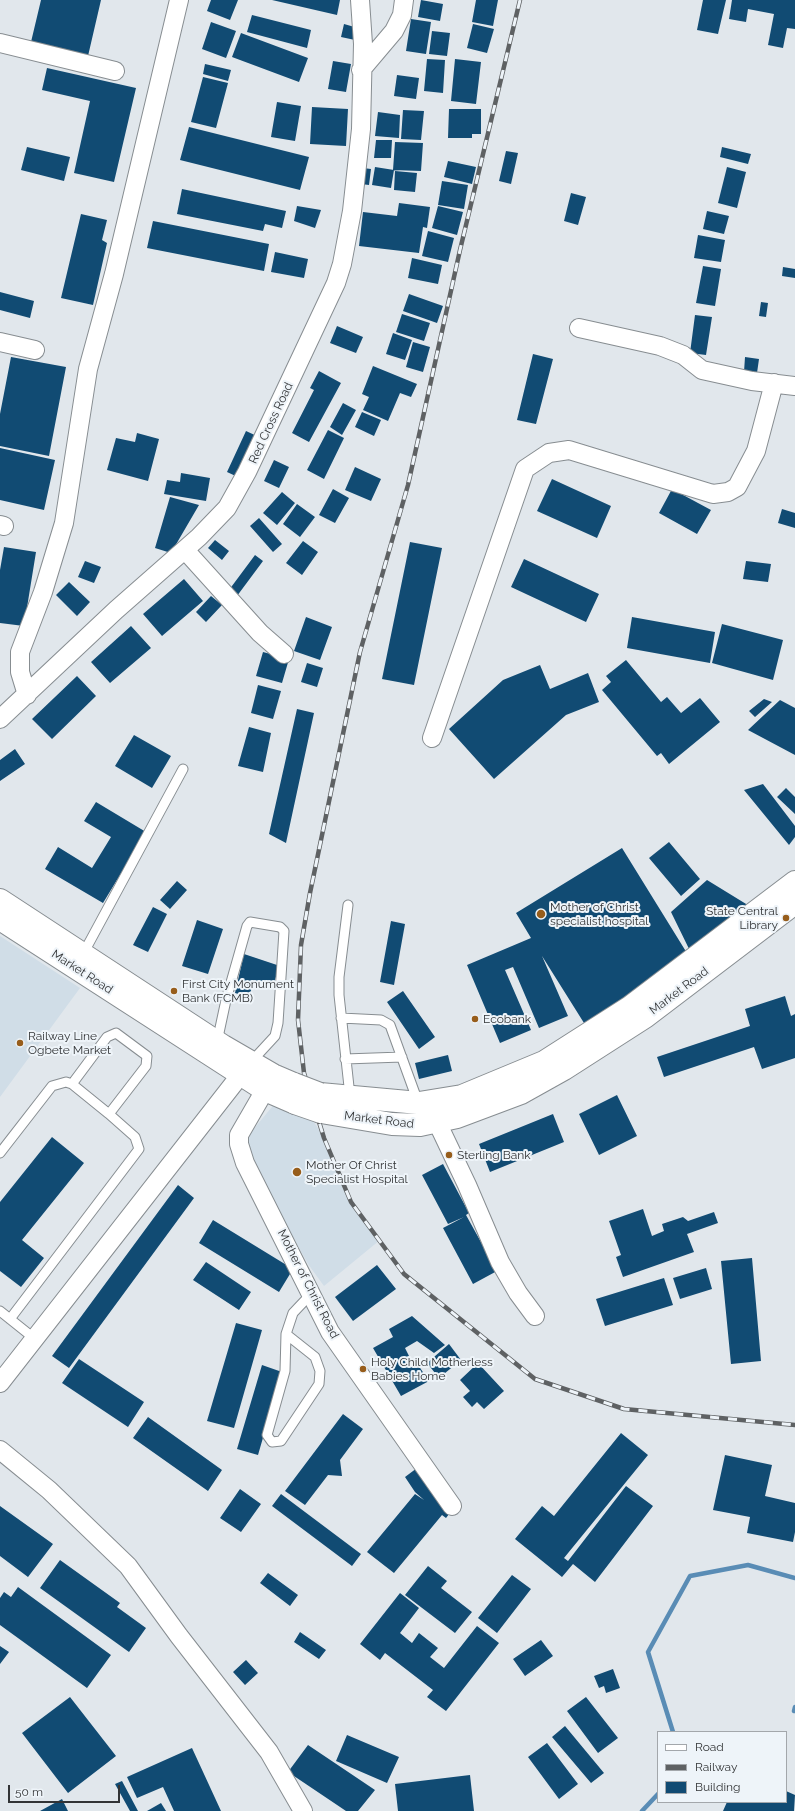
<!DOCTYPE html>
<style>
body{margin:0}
#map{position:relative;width:795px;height:1811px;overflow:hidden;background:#e1e7ec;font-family:Raleway,sans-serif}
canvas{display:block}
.legend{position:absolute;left:657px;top:1731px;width:130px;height:72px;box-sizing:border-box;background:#eef4f9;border:1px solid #a3a7ab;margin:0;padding:5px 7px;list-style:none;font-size:12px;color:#323436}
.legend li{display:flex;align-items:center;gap:8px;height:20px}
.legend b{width:20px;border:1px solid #a3a7ab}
.scale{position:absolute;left:8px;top:1785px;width:112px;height:18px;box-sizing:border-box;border:2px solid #323436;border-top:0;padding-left:5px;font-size:12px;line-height:14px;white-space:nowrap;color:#323436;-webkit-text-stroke:3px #eef4f9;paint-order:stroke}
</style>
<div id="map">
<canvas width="795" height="1811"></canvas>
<ul class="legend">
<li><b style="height:5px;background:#fff"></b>Road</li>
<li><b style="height:5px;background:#5e6163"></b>Railway</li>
<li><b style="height:11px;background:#114b73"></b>Building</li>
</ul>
<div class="scale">50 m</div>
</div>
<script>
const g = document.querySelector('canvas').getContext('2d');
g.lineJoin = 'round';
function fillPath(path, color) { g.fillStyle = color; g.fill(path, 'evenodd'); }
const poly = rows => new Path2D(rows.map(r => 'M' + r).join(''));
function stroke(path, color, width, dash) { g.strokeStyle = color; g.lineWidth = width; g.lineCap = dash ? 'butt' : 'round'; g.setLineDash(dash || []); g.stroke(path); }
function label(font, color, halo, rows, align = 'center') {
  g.font = font + ' Raleway,sans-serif'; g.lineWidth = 4; g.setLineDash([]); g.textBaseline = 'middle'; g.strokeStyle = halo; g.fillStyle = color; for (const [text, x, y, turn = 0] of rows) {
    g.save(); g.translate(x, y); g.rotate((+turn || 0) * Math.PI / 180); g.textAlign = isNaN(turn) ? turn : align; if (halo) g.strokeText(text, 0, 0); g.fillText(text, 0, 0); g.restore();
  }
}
fillPath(poly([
 [0,936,80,988,0,1097],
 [276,1102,312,1119,323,1136,347,1194,380,1240,324,1286,308,1264,245,1150,243,1142]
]), '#d0dde7');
stroke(poly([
 [795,1707,794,1711,795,1711],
 [673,1732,648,1652,690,1576,748,1565,795,1578],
 [642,1811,658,1794]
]), '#598cb5', 4.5);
fillPath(poly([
 [41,0,101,0,88,56,31,42],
 [211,0,238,0,230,20,207,11],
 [272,0,340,0,337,15],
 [421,0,443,4,440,21,418,17],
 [476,0,498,0,493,26,472,22],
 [703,0,726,0,718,34,697,30],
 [732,0,795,0,795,29,787,28,783,48,768,45,774,14,748,9,746,22,729,19],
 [252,15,311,30,307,48,247,32],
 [411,19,431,22,426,54,406,51],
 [211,22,236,31,226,58,202,49],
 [344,24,358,28,355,40,341,37],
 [473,24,494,29,487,53,467,48],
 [432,31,450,33,447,56,429,54],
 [241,33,308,58,299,82,232,57],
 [427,59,445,60,443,93,424,91],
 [455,59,481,62,476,104,451,101],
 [333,61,351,64,346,92,328,89],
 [205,64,231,70,228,81,203,74],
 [47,68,136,88,114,182,74,173,90,101,42,90],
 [397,75,419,78,416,99,394,96],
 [203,77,228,83,216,128,191,122],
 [277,102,301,106,295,141,271,137],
 [312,107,348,109,346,146,310,144],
 [449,109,481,109,481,134,472,134,472,138,448,138],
 [403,110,424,111,421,140,401,139],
 [378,112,400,115,399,138,375,136],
 [189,127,309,157,300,190,180,160],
 [376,140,392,140,391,158,374,158],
 [395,142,423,143,421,171,393,170],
 [27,147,70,157,64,181,21,170],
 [722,147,751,154,748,164,720,157],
 [506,151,518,153,511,184,499,181],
 [448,161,476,167,472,184,444,177],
 [375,167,394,170,391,188,372,185],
 [727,167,746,172,737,208,718,203],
 [363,168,371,169,369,185,361,184],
 [395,171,417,173,415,192,394,190],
 [442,181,468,185,464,209,438,205],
 [182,189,286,211,282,228,265,224,263,231,177,214],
 [571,193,586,197,578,225,564,221],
 [399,203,430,207,427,228,423,227,419,253,359,246,363,212,397,216],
 [297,206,321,210,315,228,294,221],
 [438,206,463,212,457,235,432,228],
 [707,211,729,216,724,234,703,229],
 [81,214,107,220,102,240,107,243,93,305,61,298],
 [153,221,269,244,264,271,147,248],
 [428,231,454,238,448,262,422,256],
 [698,235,725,240,721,262,694,258],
 [275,252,308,259,304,278,271,272],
 [412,258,442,265,438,284,408,278],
 [703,266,721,269,715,306,696,303],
 [783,267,795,269,795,278,782,276],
 [0,292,34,301,30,318,0,310],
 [409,294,443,306,437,323,403,311],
 [761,302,768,303,766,317,759,316],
 [402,314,430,323,424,341,396,332],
 [695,315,712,317,706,355,690,353],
 [337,326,363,337,356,353,330,343],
 [393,333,412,340,405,360,386,354],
 [413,342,430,347,423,372,406,367],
 [533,354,553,359,536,424,517,420],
 [11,357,66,367,49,456,0,446,0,414],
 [745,357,759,359,757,373,744,372],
 [373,366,417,384,411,397,400,393,388,421,363,410,369,397,362,394],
 [319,371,341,383,309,442,292,433,314,390,310,388],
 [343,403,356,410,342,435,330,427],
 [362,412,381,420,374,436,355,427],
 [328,430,344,438,324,479,307,470],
 [246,431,259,437,240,478,227,472],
 [137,433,159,439,148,481,107,470,116,438,135,442],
 [0,448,55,460,44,510,0,500],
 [274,460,289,467,279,488,264,481],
 [355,467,381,479,371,501,345,490],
 [181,473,210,478,206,501,164,494,167,480,180,482],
 [552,479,611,506,597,538,537,511],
 [333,489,349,498,335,523,319,515],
 [672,489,711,510,697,534,659,513],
 [282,492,295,503,277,525,263,513],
 [170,497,199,505,171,553,155,548],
 [297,504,315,517,300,537,283,524],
 [782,509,795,513,795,528,778,523],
 [259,518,282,544,273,552,250,526],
 [215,540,229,551,222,560,208,548],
 [303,541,318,552,302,575,286,563],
 [410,542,442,548,414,685,382,679],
 [4,547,36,552,24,626,0,623,0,570],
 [255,555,263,561,237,596,229,590],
 [524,559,599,594,586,622,511,587],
 [85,561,101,567,94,583,78,577],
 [746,561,771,564,768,582,743,579],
 [184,579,203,601,162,636,143,614],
 [69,582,90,602,77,616,56,595],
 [211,596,222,605,206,622,196,612],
 [306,617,332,627,320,660,294,651],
 [632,617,715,632,710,663,627,648],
 [722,624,783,640,773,680,712,663],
 [131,626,151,648,110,683,91,662],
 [263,652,289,659,282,683,256,676],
 [626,660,661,702,667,697,681,713,700,698,720,722,669,764,661,753,657,756,602,690,611,682,606,676],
 [307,663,323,668,317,687,301,682],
 [540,665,550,689,588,673,599,702,566,715,494,779,449,729,503,680],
 [77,676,96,696,52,739,32,719],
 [258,685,281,691,273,719,251,713],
 [764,699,772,702,755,717,749,711],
 [780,700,795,708,795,755,748,730],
 [297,709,314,713,286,843,269,834],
 [249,727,271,733,263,772,238,766],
 [134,735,171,756,152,788,115,766],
 [15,749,25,764,0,781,0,760],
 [763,784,795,826,795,837,789,845,744,790],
 [786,788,795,797,795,814,777,797],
 [96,802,146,832,103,903,45,869,58,847,92,868,111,837,84,821],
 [669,842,700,879,681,896,649,858],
 [622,848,690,958,584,1023,542,956,568,1016,539,1028,513,967,505,970,531,1030,500,1043,467,965,531,938,516,913],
 [707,880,751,907,692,955,671,912],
 [177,881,187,890,170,909,160,900],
 [153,907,167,914,148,952,133,945],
 [197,920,223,929,208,974,182,966],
 [391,921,405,924,394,985,380,982],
 [244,954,280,966,273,985,253,984,249,997,235,993],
 [403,991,435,1037,419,1049,387,1002],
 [785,996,791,1016,795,1014,795,1058,762,1069,754,1047,664,1077,657,1057,750,1026,745,1009],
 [448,1055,452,1071,419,1079,415,1063],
 [617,1095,637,1136,599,1155,579,1114],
 [553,1114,564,1142,490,1172,479,1144],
 [52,1137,84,1163,22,1240,44,1258,21,1287,0,1271,0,1202],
 [443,1164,469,1213,466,1215,497,1271,473,1284,443,1228,464,1217,448,1224,422,1175],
 [178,1185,194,1198,69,1368,52,1356],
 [643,1209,652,1236,664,1231,662,1224,683,1217,688,1221,714,1212,718,1223,687,1234,694,1252,623,1277,616,1257,621,1255,609,1221],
 [213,1220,293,1269,279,1292,199,1243],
 [752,1258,761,1361,731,1364,721,1261],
 [206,1262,251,1292,239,1310,193,1280],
 [377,1265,396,1289,353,1321,335,1297],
 [706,1268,712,1289,680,1299,673,1278],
 [664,1278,673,1305,605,1326,596,1299],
 [412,1316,445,1345,434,1353,417,1341,405,1348,413,1364,416,1362,429,1381,401,1396,373,1348,393,1337,389,1329],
 [236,1323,262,1330,234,1428,207,1421],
 [449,1344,461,1360,439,1378,427,1363],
 [79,1359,144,1402,128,1427,62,1383],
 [478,1363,504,1391,484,1409,477,1402,472,1407,463,1397,470,1391,460,1380],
 [262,1365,282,1372,258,1455,237,1449],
 [343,1414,363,1429,340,1460,342,1476,328,1475,305,1505,285,1491],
 [148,1417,222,1470,208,1491,133,1438],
 [621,1433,648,1455,564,1558,568,1561,626,1486,653,1506,595,1582,573,1564,562,1577,515,1539,542,1506,554,1516],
 [725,1455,772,1465,765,1496,795,1503,795,1532,793,1542,747,1533,750,1517,713,1510],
 [421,1465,453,1509,446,1518,442,1515,394,1573,367,1552,415,1494,424,1500,415,1492,405,1477],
 [240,1489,261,1504,241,1532,220,1518],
 [281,1494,361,1554,352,1566,272,1506],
 [0,1506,53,1544,28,1577,0,1556],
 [60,1560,120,1603,117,1607,146,1628,129,1652,40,1588],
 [428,1566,447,1581,441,1588,472,1612,455,1633,405,1595],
 [268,1573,298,1595,290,1606,260,1583],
 [512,1575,531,1589,497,1633,478,1618],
 [18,1587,111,1655,87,1688,0,1625,0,1598,4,1592,11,1597],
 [400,1593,419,1608,400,1633,412,1643,419,1633,438,1648,430,1657,444,1668,477,1626,499,1643,446,1711,427,1697,433,1690,385,1653,380,1660,360,1644],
 [300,1632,326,1650,319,1659,294,1642],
 [541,1640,553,1656,525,1676,513,1659],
 [0,1646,9,1652,0,1664],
 [246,1660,258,1673,245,1685,233,1672],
 [613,1669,620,1688,606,1693,604,1686,599,1688,594,1676],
 [70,1697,116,1756,68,1793,22,1733],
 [586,1697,618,1738,598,1753,567,1711],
 [565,1726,604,1773,591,1783,552,1737],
 [347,1735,399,1757,387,1783,336,1761],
 [547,1743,578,1784,559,1799,528,1757],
 [308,1745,375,1790,358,1811,346,1811,288,1772],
 [192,1748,221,1811,174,1811,163,1787,137,1798,127,1777],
 [470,1775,474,1811,398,1811,395,1784],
 [122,1781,138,1811,130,1811,115,1784],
 [786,1791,795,1795,794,1811,723,1811,727,1802,786,1802],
 [62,1799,68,1811,40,1811],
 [161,1803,166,1811,147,1811]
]), '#114b73');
const lane = poly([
 [348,905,339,977,339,995,350,1096],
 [83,954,183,769],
 [341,1018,381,1020,390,1025,418,1102],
 [217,1042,226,1000,247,926,250,922,280,927,284,931,278,1023,275,1036,251,1062],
 [345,1059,402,1057],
 [72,1084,107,1037,116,1033,147,1056,146,1066,109,1114],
 [0,1153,52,1086,66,1082,72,1084,109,1114,135,1137,139,1149,10,1319],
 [0,1311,35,1339],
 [286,1334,315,1357,320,1371,319,1384,281,1441,272,1442,267,1435,285,1371,286,1334,293,1313,311,1294]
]);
const street = poly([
 [0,43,115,71],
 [361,70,394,31,402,15,404,0],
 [579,328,660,346,683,355,702,370,752,381,795,386],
 [0,342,35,350],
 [0,525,4,526],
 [185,550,260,633,284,654],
 [27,695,20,672,20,652,43,592,64,523,88,369,114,274,179,0],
 [0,719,116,610,199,537,227,508,247,472,336,283,342,264,352,211,361,129,363,44,360,0],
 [432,738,525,469,549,453,569,450,713,494,728,492,737,487,756,451,774,383],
 [265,1090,239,1135,239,1144,245,1163,330,1332,452,1506],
 [437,1122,467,1185,500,1262,518,1293,535,1316],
 [0,1383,249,1064],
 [0,1450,49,1490,128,1566,179,1636,269,1752,303,1811]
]);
const primary = poly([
 [0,900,223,1046,273,1075,294,1084],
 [0,919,265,1090,295,1103],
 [320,1094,419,1103,462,1096,544,1062,630,1007,795,882],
 [321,1112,392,1124,420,1125,457,1117,521,1093,564,1069,645,1017,795,903]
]);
stroke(lane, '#878d91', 11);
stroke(street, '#878d91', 20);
stroke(primary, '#878d91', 24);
stroke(lane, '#fff', 9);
stroke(street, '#fff', 18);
stroke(primary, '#fff', 22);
const rail = poly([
 [520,0,460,250,408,485,360,652,310,893,301,945,298,1020,304,1073,324,1138,351,1202,404,1274,535,1379,624,1409,795,1425]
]);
stroke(rail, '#5e6163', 4.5);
stroke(rail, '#eef4f9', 3, [9]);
const primaryBridge = poly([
 [294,1084,320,1094],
 [295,1103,321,1112]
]);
stroke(primaryBridge, '#878d91', 24, []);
stroke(primaryBridge, '#fff', 22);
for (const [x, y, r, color] of [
 [541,914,5,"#975d1b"],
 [786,918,4,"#975d1b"],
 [174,991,4,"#975d1b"],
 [475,1019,4,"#975d1b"],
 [20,1043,4,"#975d1b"],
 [449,1155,4,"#975d1b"],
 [297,1172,5,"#975d1b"],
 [363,1369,4,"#975d1b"]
]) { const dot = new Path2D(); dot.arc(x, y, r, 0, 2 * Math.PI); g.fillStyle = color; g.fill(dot); stroke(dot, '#eef4f9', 1.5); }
label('12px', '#323436', '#eef4f9', [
 ["Red Cross Road",271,423,-65],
 ["Market Road",82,972,33],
 ["Market Road",679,991,-37],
 ["Market Road",379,1120,7],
 ["Mother of Christ Road",308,1284,63]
]);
label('12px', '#323436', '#eef4f9', [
 ["Mother of Christ",550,907],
 ["specialist hospital",550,921],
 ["State Central",778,911,"right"],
 ["Library",778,925,"right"],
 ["First City Monument",182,984],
 ["Bank (FCMB)",182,998],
 ["Ecobank",483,1019],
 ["Railway Line",28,1036],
 ["Ogbete Market",28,1050],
 ["Sterling Bank",457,1155],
 ["Mother Of Christ",306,1165],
 ["Specialist Hospital",306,1179],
 ["Holy Child Motherless",371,1362],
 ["Babies Home",371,1376]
], 'left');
</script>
